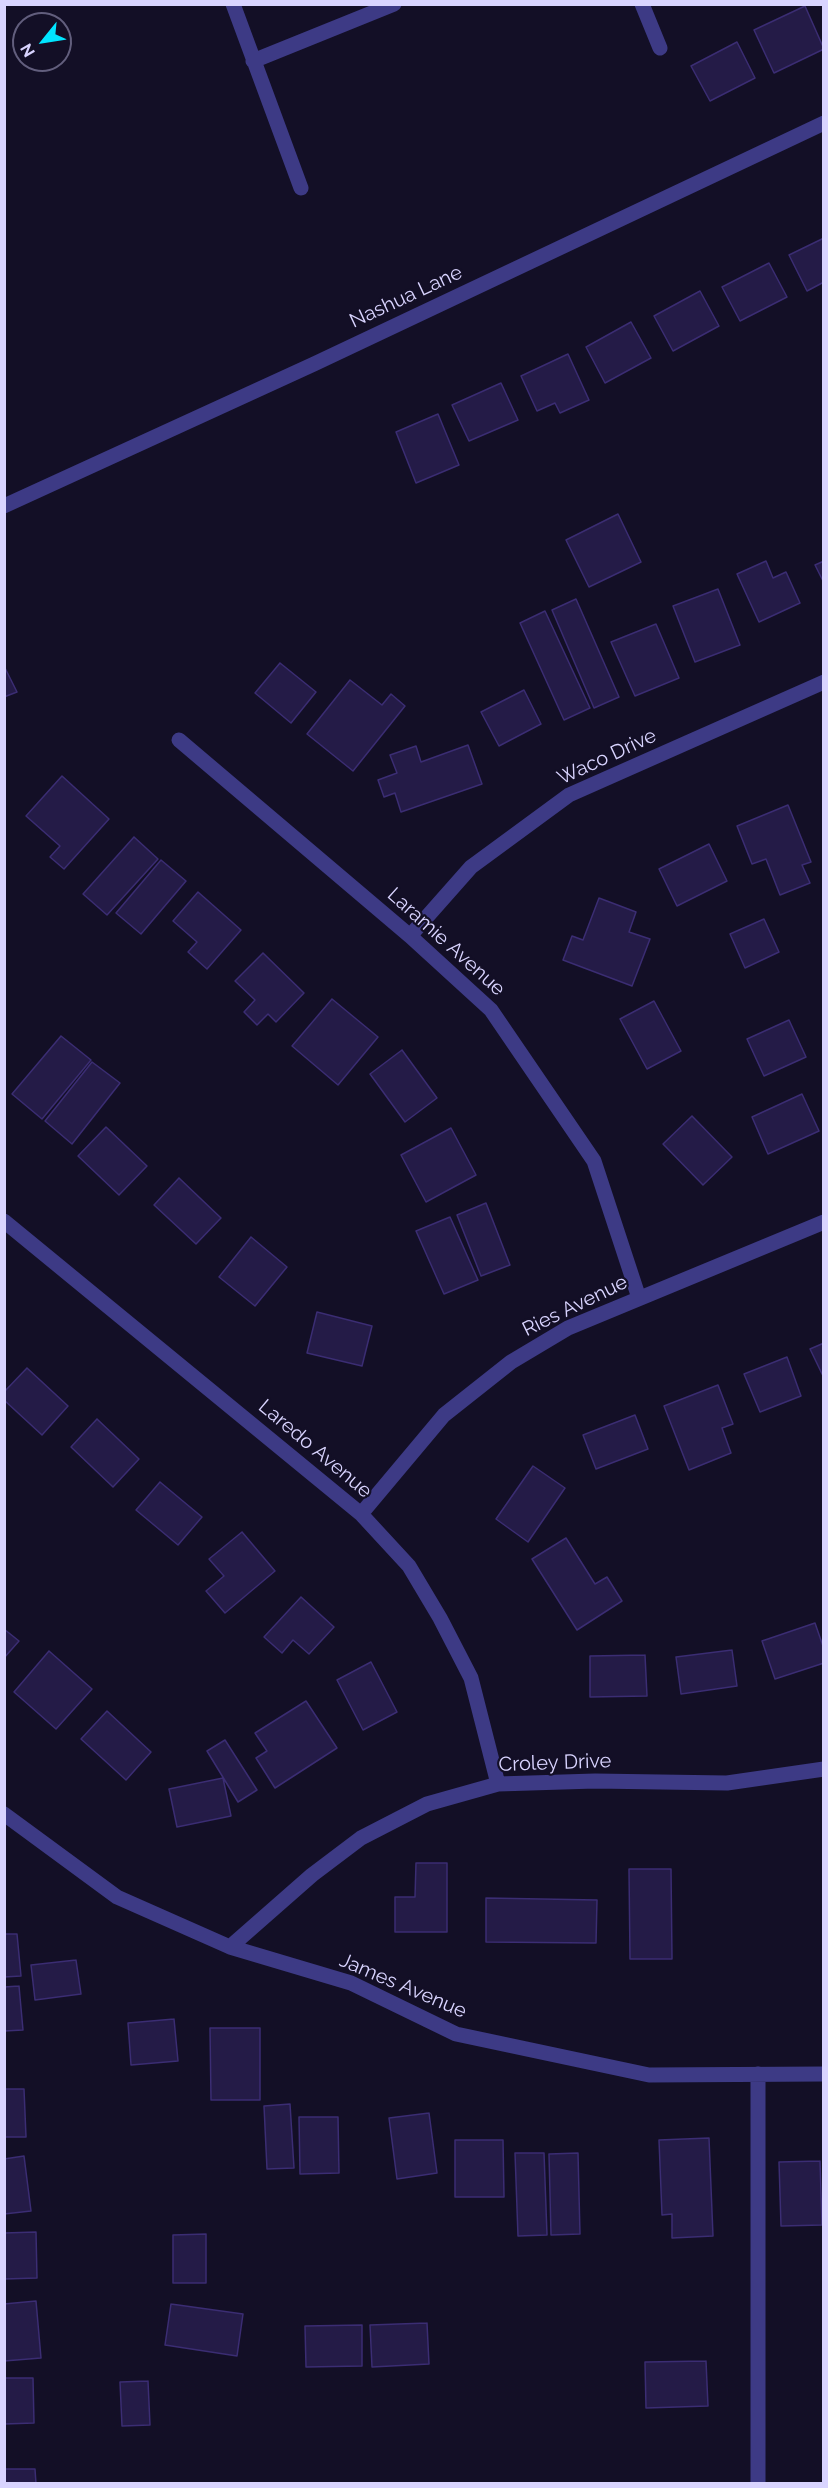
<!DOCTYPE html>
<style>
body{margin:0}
#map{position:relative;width:828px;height:2488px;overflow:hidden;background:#130f26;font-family:Raleway,sans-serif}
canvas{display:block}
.frame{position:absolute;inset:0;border:6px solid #d9d4ff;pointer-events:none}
.north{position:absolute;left:12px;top:12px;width:60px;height:60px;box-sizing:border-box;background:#130f26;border:2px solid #625e7d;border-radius:50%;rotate:240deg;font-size:16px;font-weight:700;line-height:24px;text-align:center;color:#d9d4ff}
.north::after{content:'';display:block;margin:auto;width:21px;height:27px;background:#00e5ff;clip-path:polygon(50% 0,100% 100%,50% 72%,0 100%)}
</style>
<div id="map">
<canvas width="828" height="2488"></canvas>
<div class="frame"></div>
<div class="north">N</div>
</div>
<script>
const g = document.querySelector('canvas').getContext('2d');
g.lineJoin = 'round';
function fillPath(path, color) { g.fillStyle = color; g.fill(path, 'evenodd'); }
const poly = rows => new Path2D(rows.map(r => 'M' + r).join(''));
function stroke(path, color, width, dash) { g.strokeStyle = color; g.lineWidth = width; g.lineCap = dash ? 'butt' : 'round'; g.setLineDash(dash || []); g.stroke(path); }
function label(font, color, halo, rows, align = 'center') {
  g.font = font + ' Raleway,sans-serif'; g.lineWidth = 4.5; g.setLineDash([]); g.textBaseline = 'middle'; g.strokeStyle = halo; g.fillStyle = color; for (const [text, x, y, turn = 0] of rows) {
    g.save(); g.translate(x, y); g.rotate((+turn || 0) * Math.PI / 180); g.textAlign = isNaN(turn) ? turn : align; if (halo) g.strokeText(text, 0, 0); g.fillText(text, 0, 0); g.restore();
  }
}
const building = poly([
 [805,6,824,49,774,73,754,30,805,6],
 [737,42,755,78,710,101,691,66,737,42],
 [824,238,824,282,807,291,789,255,824,238],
 [769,263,787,297,740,321,722,287,769,263],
 [700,291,719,326,673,351,654,316,700,291],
 [631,322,651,358,605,383,586,347,631,322],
 [568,354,589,400,560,413,555,403,537,411,521,376,568,354],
 [501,383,518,420,469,441,452,405,501,383],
 [438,414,459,465,416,483,396,432,438,414],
 [618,514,641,562,589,587,566,540,618,514],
 [766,561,773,578,786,572,800,603,759,622,737,574,766,561],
 [824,561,824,583,815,565,824,561],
 [718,589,740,645,695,662,673,606,718,589],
 [576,599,619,697,594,708,552,610,576,599],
 [545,611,590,708,564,720,520,623,545,611],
 [656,624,679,678,635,696,611,642,656,624],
 [280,663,316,692,291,723,255,693,280,663],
 [4,666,17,692,4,697,4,666],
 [350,680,382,705,391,694,405,706,353,771,307,734,350,680],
 [524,690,541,724,499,746,481,712,524,690],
 [468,745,482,784,401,812,395,793,384,797,378,780,397,773,390,755,416,746,421,762,468,745],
 [62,776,109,819,64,869,50,857,60,846,26,816,62,776],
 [788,805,811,862,802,865,810,883,780,895,766,859,752,864,737,826,788,805],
 [134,837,158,859,107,915,83,894,134,837],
 [709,844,727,881,677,906,659,869,709,844],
 [161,860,186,881,141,934,116,913,161,860],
 [198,892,241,930,207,969,188,952,197,942,173,921,198,892],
 [599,898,636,912,629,932,650,939,632,986,563,960,572,936,583,940,599,898],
 [764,919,779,952,745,968,730,934,764,919],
 [263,953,304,993,276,1022,268,1014,257,1025,244,1012,255,1000,235,981,263,953],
 [332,999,378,1037,338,1085,292,1046,332,999],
 [654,1001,681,1051,647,1069,620,1019,654,1001],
 [789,1020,806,1057,764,1076,747,1039,789,1020],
 [61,1036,91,1060,42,1119,12,1094,61,1036],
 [402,1050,437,1098,405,1122,370,1074,402,1050],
 [92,1062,120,1083,72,1144,45,1121,92,1062],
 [802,1094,819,1131,768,1154,752,1117,802,1094],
 [692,1116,732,1157,703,1185,663,1144,692,1116],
 [106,1127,147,1166,119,1195,78,1156,106,1127],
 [451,1128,476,1175,426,1202,401,1155,451,1128],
 [179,1178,221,1218,196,1244,154,1205,179,1178],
 [486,1203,510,1265,481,1276,457,1215,486,1203],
 [450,1217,478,1280,444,1294,416,1231,450,1217],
 [251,1237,287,1267,255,1306,219,1277,251,1237],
 [317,1312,372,1326,362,1366,307,1353,317,1312],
 [824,1343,824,1378,810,1349,824,1343],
 [787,1357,801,1396,760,1412,744,1374,787,1357],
 [27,1368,68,1406,42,1435,4,1400,4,1392,27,1368],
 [718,1385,733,1424,722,1428,731,1453,689,1470,664,1406,718,1385],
 [635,1415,648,1449,596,1469,583,1435,635,1415],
 [97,1419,139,1459,113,1487,71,1447,97,1419],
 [533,1466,565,1488,528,1542,496,1519,533,1466],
 [160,1482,202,1517,178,1545,136,1510,160,1482],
 [242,1532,275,1571,225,1613,206,1591,224,1576,209,1559,242,1532],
 [566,1538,595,1584,607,1577,622,1601,577,1630,532,1559,566,1538],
 [301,1597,334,1627,309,1654,293,1640,282,1653,264,1637,301,1597],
 [815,1623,824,1649,824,1663,775,1679,762,1641,815,1623],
 [4,1629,19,1641,4,1658,4,1629],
 [732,1650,737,1686,681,1694,676,1657,732,1650],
 [49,1651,92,1689,56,1729,14,1692,49,1651],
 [645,1655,647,1696,590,1697,590,1656,645,1655],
 [371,1662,397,1712,363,1730,337,1680,371,1662],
 [306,1701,337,1748,275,1788,256,1758,267,1751,255,1733,306,1701],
 [107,1711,151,1752,126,1780,81,1739,107,1711],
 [225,1740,257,1790,238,1802,207,1751,225,1740],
 [223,1778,231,1816,177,1827,169,1789,223,1778],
 [416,1863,447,1863,447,1932,395,1932,395,1897,415,1897,416,1863],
 [629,1869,671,1869,672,1959,630,1959,629,1869],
 [486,1898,597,1900,596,1943,486,1942,486,1898],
 [4,1934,17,1934,21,1976,4,1977,4,1934],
 [76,1960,81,1994,35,2000,31,1965,76,1960],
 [19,1986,23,2030,4,2031,4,1987,19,1986],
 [174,2019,178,2061,131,2065,128,2023,174,2019],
 [210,2028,260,2028,260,2100,211,2100,210,2028],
 [4,2089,24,2089,26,2137,4,2137,4,2089],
 [290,2104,294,2168,267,2169,264,2106,290,2104],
 [429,2113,437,2173,397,2179,389,2118,429,2113],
 [299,2117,338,2117,339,2173,300,2174,299,2117],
 [709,2138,713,2236,672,2238,672,2214,662,2215,659,2140,709,2138],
 [455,2140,503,2140,504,2197,455,2197,455,2140],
 [515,2153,544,2153,547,2235,518,2236,515,2153],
 [578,2153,580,2234,551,2235,549,2154,578,2153],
 [24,2156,31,2211,4,2214,4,2159,24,2156],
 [820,2161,822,2225,781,2226,779,2162,820,2161],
 [36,2232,37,2278,4,2279,4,2233,36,2232],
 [206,2234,206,2283,173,2283,173,2235,206,2234],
 [36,2301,41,2358,4,2361,4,2304,36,2301],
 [171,2304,243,2314,237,2356,165,2345,171,2304],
 [427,2323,429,2364,372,2367,370,2325,427,2323],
 [362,2325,362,2366,306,2367,305,2326,362,2325],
 [706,2361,708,2406,646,2408,645,2362,706,2361],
 [4,2378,33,2378,34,2423,4,2424,4,2378],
 [148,2381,150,2425,122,2426,120,2382,148,2381],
 [4,2469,35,2469,36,2484,4,2484,4,2469]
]);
fillPath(building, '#241b47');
stroke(building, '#3b2d73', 1.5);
stroke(poly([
 [233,4,301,188],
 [642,4,660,48],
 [253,61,394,4],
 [4,506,314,364,824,123],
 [179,740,410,936,491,1010,594,1161,639,1298],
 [410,936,471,867,569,795,824,682],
 [4,1221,361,1514,409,1566,440,1618,471,1678,498,1784],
 [361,1514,444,1415,511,1362,568,1328,824,1222],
 [4,1814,117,1897,230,1947,351,1983,456,2034,649,2075,824,2074],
 [230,1947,312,1875,361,1838,427,1804,498,1784,595,1781,727,1783,824,1769],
 [758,2484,758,2074]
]), '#3d3a85', 15);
label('20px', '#d9d4ff', '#130f26', [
 ["Nashua Lane",406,297,-25],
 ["Waco Drive",607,757,-25],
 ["Laramie Avenue",446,942,42],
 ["Ries Avenue",575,1306,-26],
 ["Laredo Avenue",315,1449,40],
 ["Croley Drive",555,1763,-2],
 ["James Avenue",403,1986,23]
]);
</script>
